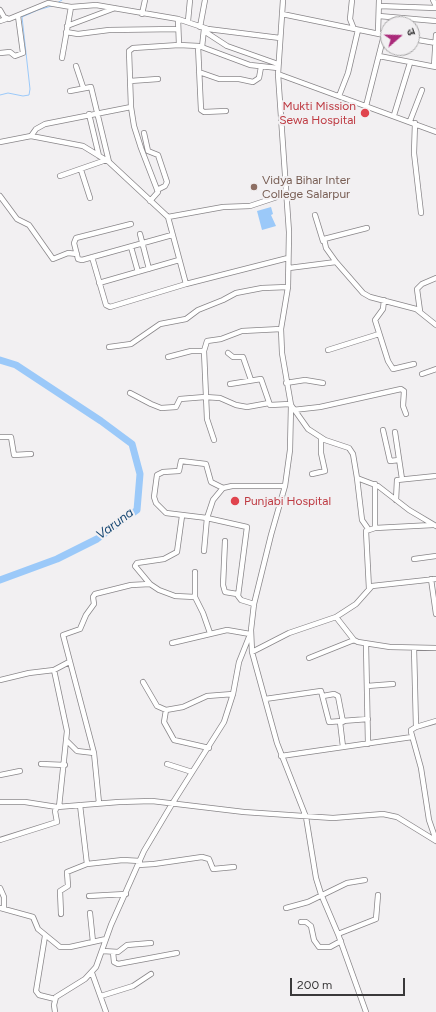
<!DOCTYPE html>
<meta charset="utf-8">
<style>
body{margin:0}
#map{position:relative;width:436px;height:1012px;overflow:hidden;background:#f2f0f2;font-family:Figtree,"Noto Sans Devanagari",sans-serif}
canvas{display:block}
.north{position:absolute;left:380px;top:16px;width:40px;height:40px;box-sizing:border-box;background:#f2f0f2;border:1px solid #a8a7a8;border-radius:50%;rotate:70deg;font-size:11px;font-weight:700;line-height:16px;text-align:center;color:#3a393a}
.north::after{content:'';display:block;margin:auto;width:14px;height:18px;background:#aa2a7a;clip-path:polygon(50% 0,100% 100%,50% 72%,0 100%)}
.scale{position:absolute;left:290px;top:978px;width:115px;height:18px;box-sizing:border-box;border:2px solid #3a393a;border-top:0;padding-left:5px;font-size:12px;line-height:14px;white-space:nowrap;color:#3a393a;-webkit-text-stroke:3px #f2f0f2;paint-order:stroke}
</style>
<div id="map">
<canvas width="436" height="1012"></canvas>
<div class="north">उ</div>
<div class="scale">200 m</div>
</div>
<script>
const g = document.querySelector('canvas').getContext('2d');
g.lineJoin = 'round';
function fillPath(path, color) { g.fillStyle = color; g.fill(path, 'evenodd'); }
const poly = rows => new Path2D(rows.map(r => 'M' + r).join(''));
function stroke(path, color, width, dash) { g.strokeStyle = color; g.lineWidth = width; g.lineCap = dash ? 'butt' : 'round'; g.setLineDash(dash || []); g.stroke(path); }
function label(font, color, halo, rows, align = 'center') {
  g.font = font + ' Figtree,sans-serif'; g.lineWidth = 4; g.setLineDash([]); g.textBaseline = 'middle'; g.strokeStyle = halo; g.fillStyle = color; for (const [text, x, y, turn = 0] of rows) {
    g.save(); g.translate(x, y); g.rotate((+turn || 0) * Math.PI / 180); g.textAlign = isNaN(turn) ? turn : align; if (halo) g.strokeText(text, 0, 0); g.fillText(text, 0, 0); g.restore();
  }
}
fillPath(poly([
 [271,207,273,214,271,215,276,226,262,230,257,211]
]), '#9bc9f9');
stroke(poly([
 [57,3,62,0],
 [0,95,8,93,23,96,29,95,30,89,22,17,38,10,55,5]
]), '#9bc9f9', 1);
stroke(poly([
 [0,360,16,365,101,421,132,444,140,474,137,510,97,539,57,559,0,580]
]), '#9bc9f9', 7);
const minor = poly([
 [283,0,278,74,289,232,288,287,281,329,282,353,291,405,290,450,285,486,271,535,254,604,251,630,252,652,277,743,306,817,316,878,321,894,338,934,366,1012],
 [352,0,350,19,354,29],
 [433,0,436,6],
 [379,6,436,8],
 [0,10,4,17,9,19,48,3,71,7,96,5,178,19,208,29,280,38],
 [142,14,145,0],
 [282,14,384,35,366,106],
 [379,16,436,21],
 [0,21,6,19],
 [188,21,190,0],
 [67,26,115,8],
 [200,27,205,0],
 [204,31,227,46,278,64],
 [66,32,78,34,109,30,178,29],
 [378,33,379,0],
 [412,39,436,43],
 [179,45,199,46,250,65,278,68],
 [198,46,201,110,204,112,226,111],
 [202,47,204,29],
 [0,53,10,52,15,56,23,53,18,16],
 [379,56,436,67],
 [62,58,71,7],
 [76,66,83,87],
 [434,66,436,35],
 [199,72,219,79,239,79,253,82,259,78,261,67],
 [278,74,436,132],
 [130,81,158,79],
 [70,91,91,87,109,162],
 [339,96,348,73,358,30],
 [89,114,99,156],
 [394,115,410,63],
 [410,121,422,90],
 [415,123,414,153,421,213],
 [144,133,148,151,158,155,167,182,165,186,157,190],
 [31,136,36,129,45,124,131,107],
 [0,142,31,136,83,146,109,162,168,217,223,207,250,206,286,194],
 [81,170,90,198],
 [60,176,106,160],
 [0,196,17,219,29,225,53,259,68,253,77,254],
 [150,201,158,192,141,148,134,126,131,107,129,51,133,48,179,45,178,19],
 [315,215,323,241],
 [168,217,186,284],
 [131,224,76,238,74,243,78,259,82,260,172,235],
 [140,234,149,269],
 [131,247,138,272],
 [92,257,106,305,110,307,186,284,288,258],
 [336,262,326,248,324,239,367,228],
 [289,268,336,262,363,293,370,297,416,309,436,325],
 [99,283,179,260],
 [384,300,383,309,375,320,388,361,393,369,414,364],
 [420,311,417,289,422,284,436,278],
 [109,347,131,344,160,324,186,319,198,310,223,300,236,293,262,288,288,287],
 [328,350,379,334],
 [204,351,207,419,214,440],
 [228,353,233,357,243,357,251,380],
 [168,357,191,351,204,351,207,341,221,339,242,331,281,329],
 [422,374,436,369],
 [286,383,305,380,323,383],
 [230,384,261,379,270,405,290,404],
 [130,393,151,404,161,408,176,407,180,399,205,397,220,398,236,405,247,407,269,403],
 [291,405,308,429,325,440,349,448,353,454,357,478,378,486,409,510,436,526],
 [293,410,320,407,401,389,404,391,403,406,406,414],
 [383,430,390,461,399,460],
 [395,432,402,479],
 [0,437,11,437,14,455,31,454],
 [312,474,325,471,321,453,321,438],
 [357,478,362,520,369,530],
 [375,484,375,528],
 [223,488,211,482,206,464,181,461,179,471,163,472,157,475,154,497,156,503,166,513,207,518,213,500,223,488,232,486,285,486],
 [396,500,397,480,436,476],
 [182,516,177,552,164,559,137,563,135,566,150,584,159,590,175,596,195,597,203,613,210,633],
 [225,541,223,585,225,592,237,594],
 [204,551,207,518,247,527,238,596,241,600,254,604],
 [414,559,436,556],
 [431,579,436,614],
 [369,589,366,531,375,528,433,525],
 [195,597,195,572],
 [336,617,356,604,372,586,436,579],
 [172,643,227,630,250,634],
 [366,644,368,744],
 [414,648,416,727,411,730,411,732,421,768,429,820,436,840],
 [252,652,289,633,336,617,354,640,358,642,390,647,436,648],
 [309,658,354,640],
 [54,670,67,731,59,807],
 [0,680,29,673,54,670,69,662],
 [143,682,157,706,166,710,164,722,174,740,209,748],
 [367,686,393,684],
 [323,696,334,694,338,696,343,722],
 [265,699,321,691,329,722,368,719],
 [166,710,183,707,207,696,233,694],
 [340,722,343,747],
 [416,727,436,721],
 [67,741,77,751,94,753],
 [281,756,412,737],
 [41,764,65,765],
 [167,764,192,772],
 [0,775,20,771],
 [0,802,25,802,57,807,119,802,152,801,244,812,333,818,383,814,397,817,436,841],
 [99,803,94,753,63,635,80,629,86,615,94,604,93,597,95,594,131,585,150,584],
 [0,840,57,822,55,811,57,807],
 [87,864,123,860,140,861],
 [138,865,154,864,202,857,209,859,213,869,234,867],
 [0,888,4,897,4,909],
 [89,896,126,894],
 [0,908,33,917,38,929,60,947,70,947,106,939],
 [286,908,308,902,347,883,365,880],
 [90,913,93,942],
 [61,914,60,891,68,886,67,872,87,864,80,805],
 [301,922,306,922,311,926,314,940,319,947,330,947,341,941],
 [338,934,376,919,378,895],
 [45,936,36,991,39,995,55,999],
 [103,951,118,952,127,945,151,943],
 [113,952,114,962,118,964,177,953],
 [92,973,106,1012],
 [101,996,133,986,151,974],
 [55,1012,54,1005,56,997,85,979,96,967,111,925,144,851,172,804,224,722,233,694,239,662,251,632]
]);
stroke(minor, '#898689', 6);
stroke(minor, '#fff', 4.5);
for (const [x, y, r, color] of [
 [365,113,5,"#e0444e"],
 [254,187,4,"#8d6e63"],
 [235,501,5,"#e0444e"]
]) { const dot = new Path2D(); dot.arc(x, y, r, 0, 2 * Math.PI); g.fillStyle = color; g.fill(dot); stroke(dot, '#f2f0f2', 1.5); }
label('12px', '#be3a42', '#f2f0f2', [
 ["Mukti Mission",356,106],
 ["Sewa Hospital",356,120],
 ["Punjabi Hospital",244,501,"left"]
], 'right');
label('12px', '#785e54', '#f2f0f2', [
 ["Vidya Bihar Inter",262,180],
 ["College Salarpur",262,194]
], 'left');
label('italic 13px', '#164773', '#f2f0f2', [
 ["Varuna",115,524,-37]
]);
</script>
